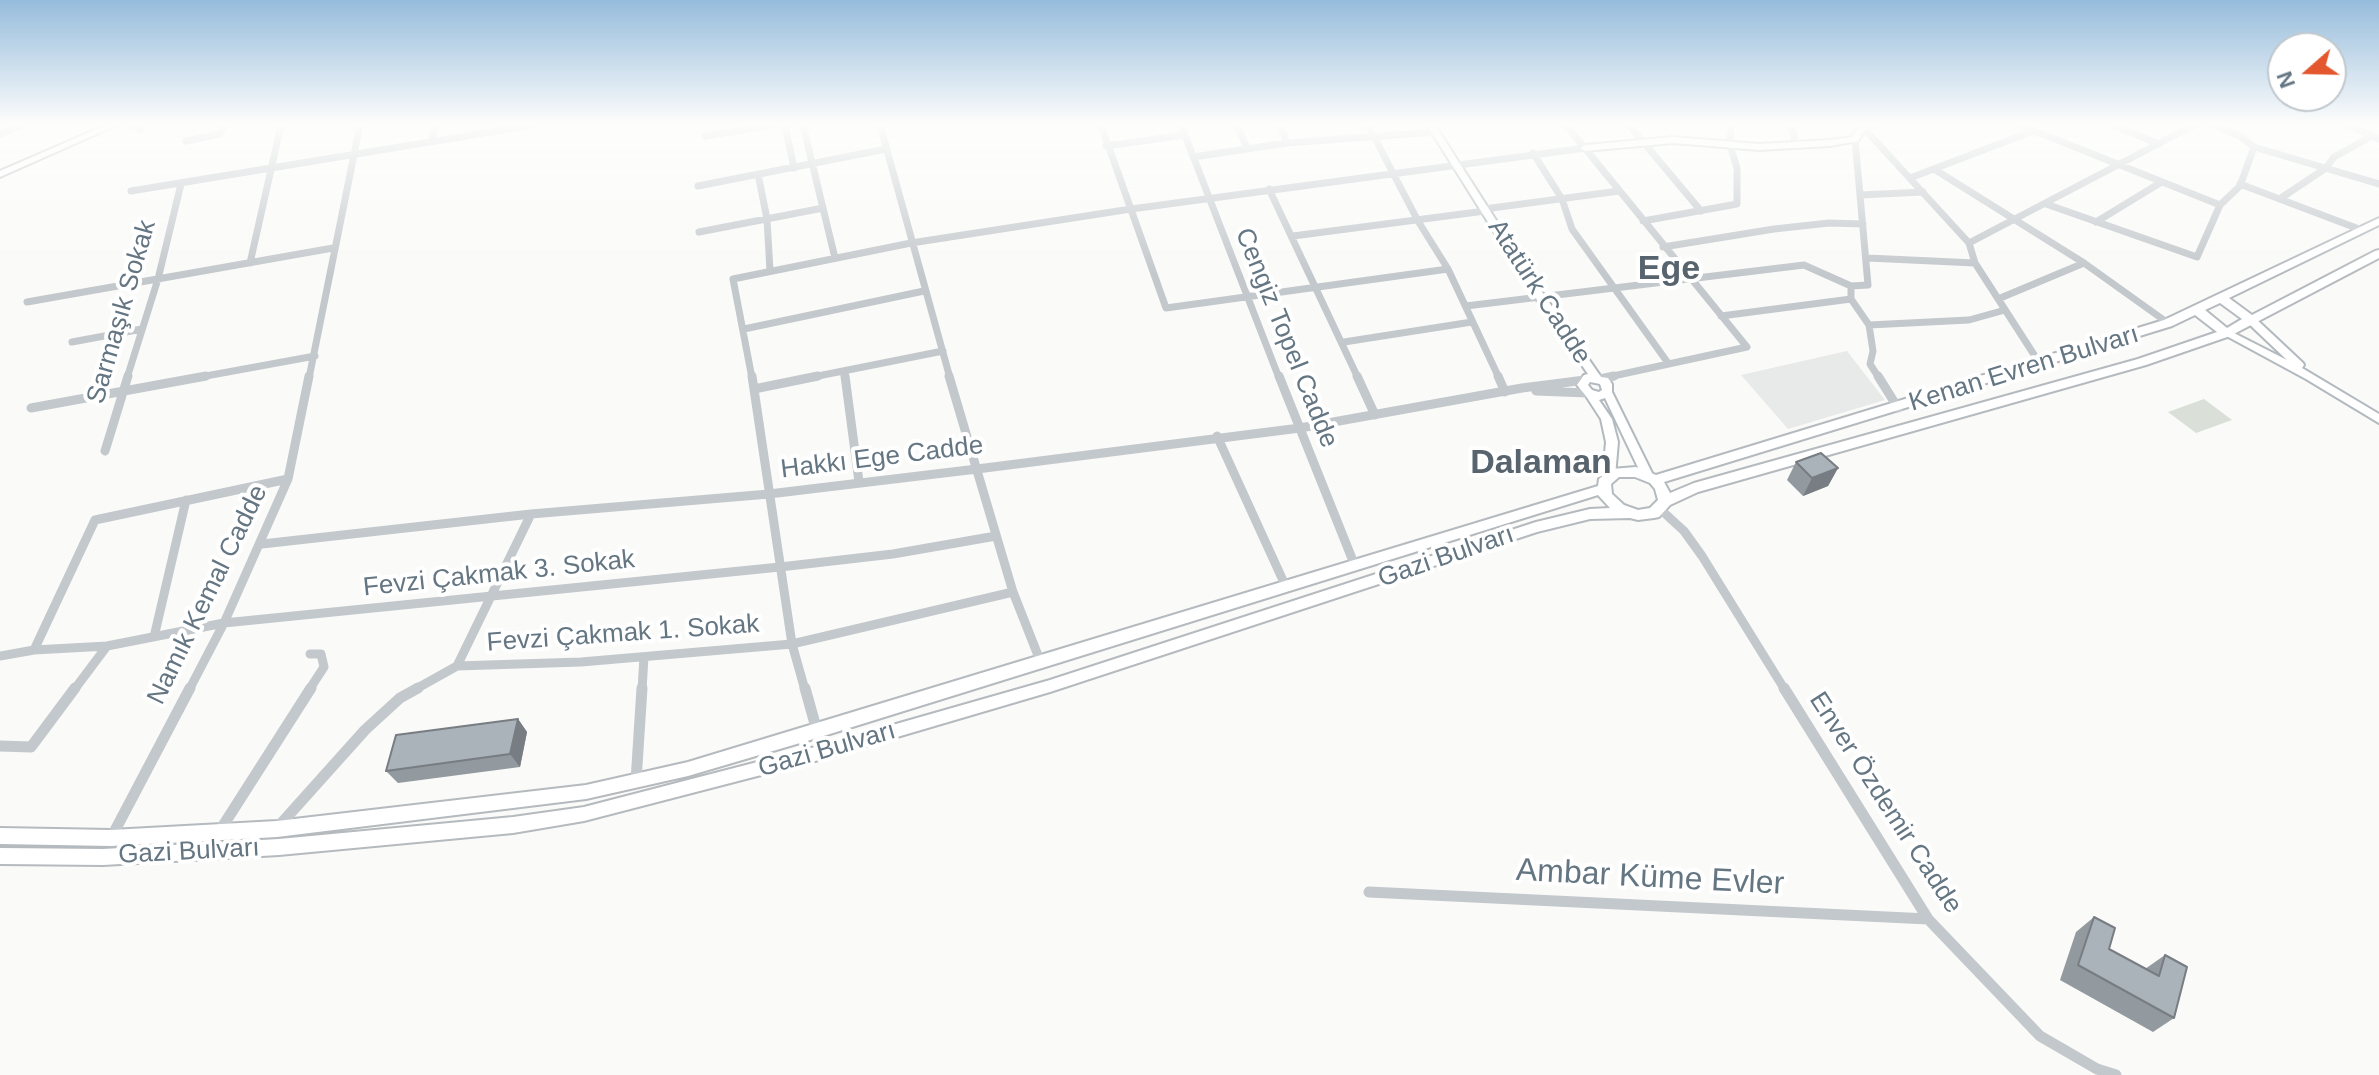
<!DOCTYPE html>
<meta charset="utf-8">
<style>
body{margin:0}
#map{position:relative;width:2379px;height:1075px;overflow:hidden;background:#fafaf8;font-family:Helvetica,sans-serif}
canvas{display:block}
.north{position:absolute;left:2267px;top:32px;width:80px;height:80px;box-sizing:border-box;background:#fff;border:2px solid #c1c8cd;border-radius:50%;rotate:250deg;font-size:22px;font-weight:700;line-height:32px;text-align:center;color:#657683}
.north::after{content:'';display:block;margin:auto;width:28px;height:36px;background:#e4572e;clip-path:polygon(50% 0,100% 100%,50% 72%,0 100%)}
</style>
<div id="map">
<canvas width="2379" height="1075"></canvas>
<div class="north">N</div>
</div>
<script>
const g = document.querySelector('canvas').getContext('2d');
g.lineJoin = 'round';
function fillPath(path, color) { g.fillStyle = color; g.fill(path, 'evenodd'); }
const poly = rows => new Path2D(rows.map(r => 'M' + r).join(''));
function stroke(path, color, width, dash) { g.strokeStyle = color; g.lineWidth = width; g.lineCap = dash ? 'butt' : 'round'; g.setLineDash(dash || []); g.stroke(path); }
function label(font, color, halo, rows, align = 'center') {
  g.font = font + ' Helvetica,sans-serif'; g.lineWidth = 8; g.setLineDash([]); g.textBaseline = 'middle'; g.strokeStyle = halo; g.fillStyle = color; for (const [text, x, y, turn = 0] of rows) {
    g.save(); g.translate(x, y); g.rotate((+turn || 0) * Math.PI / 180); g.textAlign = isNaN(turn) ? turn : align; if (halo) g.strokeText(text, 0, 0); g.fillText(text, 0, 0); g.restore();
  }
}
fillPath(poly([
 [1847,351,1885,400,1788,429,1741,375]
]), '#e8e9e9');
fillPath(poly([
 [2204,399,2232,420,2196,433,2168,412]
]), '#dadfd7');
const secondary = poly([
 [106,125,117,125,0,177,0,171,106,125],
 [1427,125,1435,125,1544,295,1601,377,1608,378,1612,384,1612,392,1653,475,1651,478,1643,478,1605,398,1599,400,1612,419,1618,442,1615,476,1613,479,1605,479,1603,476,1606,442,1601,419,1586,396,1577,385,1584,375,1588,374,1535,297,1427,125],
 [1590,382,1600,384,1602,390,1599,392,1592,390,1588,385,1590,382],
 [1860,125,1875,125,1866,129,1858,141,1830,146,1759,150,1673,143,1585,151,1581,148,1585,145,1673,137,1759,144,1830,140,1852,137,1860,125],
 [2251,317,2255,318,2303,363,2304,365,2302,368,2379,414,2379,423,2306,379,2221,333,2226,330,2230,331,2287,360,2247,322,2246,320,2251,317]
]);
const primary = poly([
 [2379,218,2379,225,2229,298,2252,315,2375,251,2379,250,2379,258,2230,336,2146,365,1698,492,1670,505,1659,517,1654,518,1638,520,1630,518,1590,519,1537,532,1050,692,819,760,584,821,513,833,279,855,103,865,0,864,0,848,103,849,279,839,513,817,584,807,819,746,1050,680,1536,522,1590,509,1610,508,1598,495,817,738,688,776,586,799,277,837,111,846,0,844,0,828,111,830,277,821,586,785,688,762,1598,486,1599,479,1611,469,1636,467,1656,475,2164,320,2379,218],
 [2220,303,2242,319,2227,328,2205,310,2220,303],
 [2195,315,2217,332,2138,359,1694,483,1670,493,1664,482,2172,326,2195,315],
 [1619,477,1635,477,1650,483,1655,489,1658,500,1650,508,1638,510,1624,505,1612,494,1611,484,1619,477]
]);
stroke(secondary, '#b3babf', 4);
stroke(primary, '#b5babe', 4);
stroke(poly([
 [133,125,141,130],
 [785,125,794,168],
 [803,125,835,258],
 [880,125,950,378],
 [1101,125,1166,308,1448,269],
 [1181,125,1279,378],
 [1237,125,1247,148],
 [1280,125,1287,143],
 [1368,125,1418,221,1448,269,1499,378],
 [1566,125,1747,347,1604,378],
 [1629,125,1701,211],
 [1791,125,1796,145],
 [1861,125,1969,243,1975,263,2040,364],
 [2020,125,2220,205],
 [2113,125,2159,144],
 [2214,125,2240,136,2254,147,2379,184],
 [2348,125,2379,139],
 [0,134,22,125],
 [705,136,773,125],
 [1855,139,1868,285,1851,286,1851,299,1869,325,1873,351,1870,364,1879,378],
 [432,140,435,125],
 [186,141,220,134,224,125],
 [1106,146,1185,135],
 [1533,153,1562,199,1572,229,1668,363],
 [1193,157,1287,143,1435,132],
 [1934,169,2084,263,2168,323],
 [758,174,767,219,770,271],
 [1910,178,2033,131],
 [2240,184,2359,229],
 [698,186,886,149],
 [1269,189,1358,378],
 [131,191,533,125],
 [1860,195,1923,192],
 [2281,198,2326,168,2334,157,2372,136],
 [2046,204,2197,257,2220,205,2240,186,2254,147],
 [1484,209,1619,191],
 [1643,221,1737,204,1737,168,1730,145,1731,125],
 [2096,222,2160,183],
 [699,232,823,208],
 [1293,236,1485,211],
 [1969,243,2194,125],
 [1663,247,1774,229,1829,223,1863,224],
 [1868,258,1975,263],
 [250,263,281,125],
 [1998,299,2084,263],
 [27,302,333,248],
 [1466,306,1804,265,1851,286],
 [1721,316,1851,299],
 [1869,325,1969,320,2005,310],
 [744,329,924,291],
 [72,342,142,329],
 [1344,342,1472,322],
 [844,371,845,378],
 [127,378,158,279,181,184],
 [195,378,315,356],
 [309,378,360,125],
 [752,378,733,279,911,243,1131,209,1585,148],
 [808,378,943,351]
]), '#c3c8cc', 7);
stroke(poly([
 [752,376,792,644,805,690],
 [845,376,859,482],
 [949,376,1013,592,1041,663],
 [1279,376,1355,566],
 [1357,376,1375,415],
 [1498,376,1505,392],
 [1878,376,1898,408],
 [1600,379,1614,376],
 [754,389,818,376],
 [1536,391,1588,393],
 [31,408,206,376],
 [1217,436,1286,587],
 [105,451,128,376],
 [1660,509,1684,531,1702,556,1785,690],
 [262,544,531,514,769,494,977,469,1300,428,1522,388,1585,380],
 [154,637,186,500],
 [34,650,95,520,288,479],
 [0,656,34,650,107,646,224,623,780,567,893,554,996,536],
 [457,666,581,662,792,644,1013,592],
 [74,690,107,646],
 [189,690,224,623,288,479,309,376],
 [309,690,324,667,321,654,310,654],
 [414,690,457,666,531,514],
 [642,690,644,657]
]), '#c3c8cc', 9);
stroke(poly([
 [805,688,817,731],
 [1784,688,1928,919,2040,1036,2097,1069,2116,1075],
 [0,746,31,747,75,688],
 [636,781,642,688],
 [278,827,365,730,400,698,418,688],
 [219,832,311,688],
 [111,838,190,688],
 [1369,892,1928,919]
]), '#c3c8cc', 11);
fillPath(secondary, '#fff');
fillPath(primary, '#fff');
fillPath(poly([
 [1796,462,1838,468,1828,486,1803,496,1787,480],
 [518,719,527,732,520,767,398,783,386,771],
 [2094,917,2109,949,2145,969,2165,955,2174,1018,2153,1032,2060,980,2076,932]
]), '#929a9f');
fillPath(poly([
 [1838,468,1828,486,1803,496,1812,478],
 [518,719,527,732,520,767,510,754]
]), '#777d82');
const building = poly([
 [1821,453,1838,468,1812,478,1796,462,1821,453],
 [518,719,510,754,386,771,396,735,518,719],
 [2094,917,2115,928,2109,949,2159,976,2165,955,2187,967,2174,1018,2078,965,2094,917]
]);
fillPath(building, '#aab3b9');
stroke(building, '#777d82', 2);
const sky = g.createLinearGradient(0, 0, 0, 275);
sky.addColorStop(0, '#96bcdc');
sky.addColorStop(0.45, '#fdfdfc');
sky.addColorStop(1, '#fdfdfc00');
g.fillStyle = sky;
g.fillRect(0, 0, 2379, 275);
label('26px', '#657683', '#fff', [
 ["Atatürk Cadde",1539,292,57],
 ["Sarmaşık Sokak",122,312,-74],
 ["Cengiz Topel Cadde",1286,338,68],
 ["Kenan Evren Bulvarı",2024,369,-17],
 ["Hakkı Ege Cadde",882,458,-7],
 ["Gazi Bulvarı",1446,557,-19],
 ["Fevzi Çakmak 3. Sokak",499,574,-6],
 ["Namık Kemal Cadde",208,595,-64],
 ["Fevzi Çakmak 1. Sokak",623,634,-4],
 ["Gazi Bulvarı",827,750,-16],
 ["Enver Özdemir Cadde",1885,803,57],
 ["Gazi Bulvarı",189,852,-3]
]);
label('32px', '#657683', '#fff', [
 ["Ambar Küme Evler",1650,878,3]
]);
label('bold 34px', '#57646e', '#fff', [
 ["Ege",1669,270],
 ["Dalaman",1541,464]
]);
</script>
